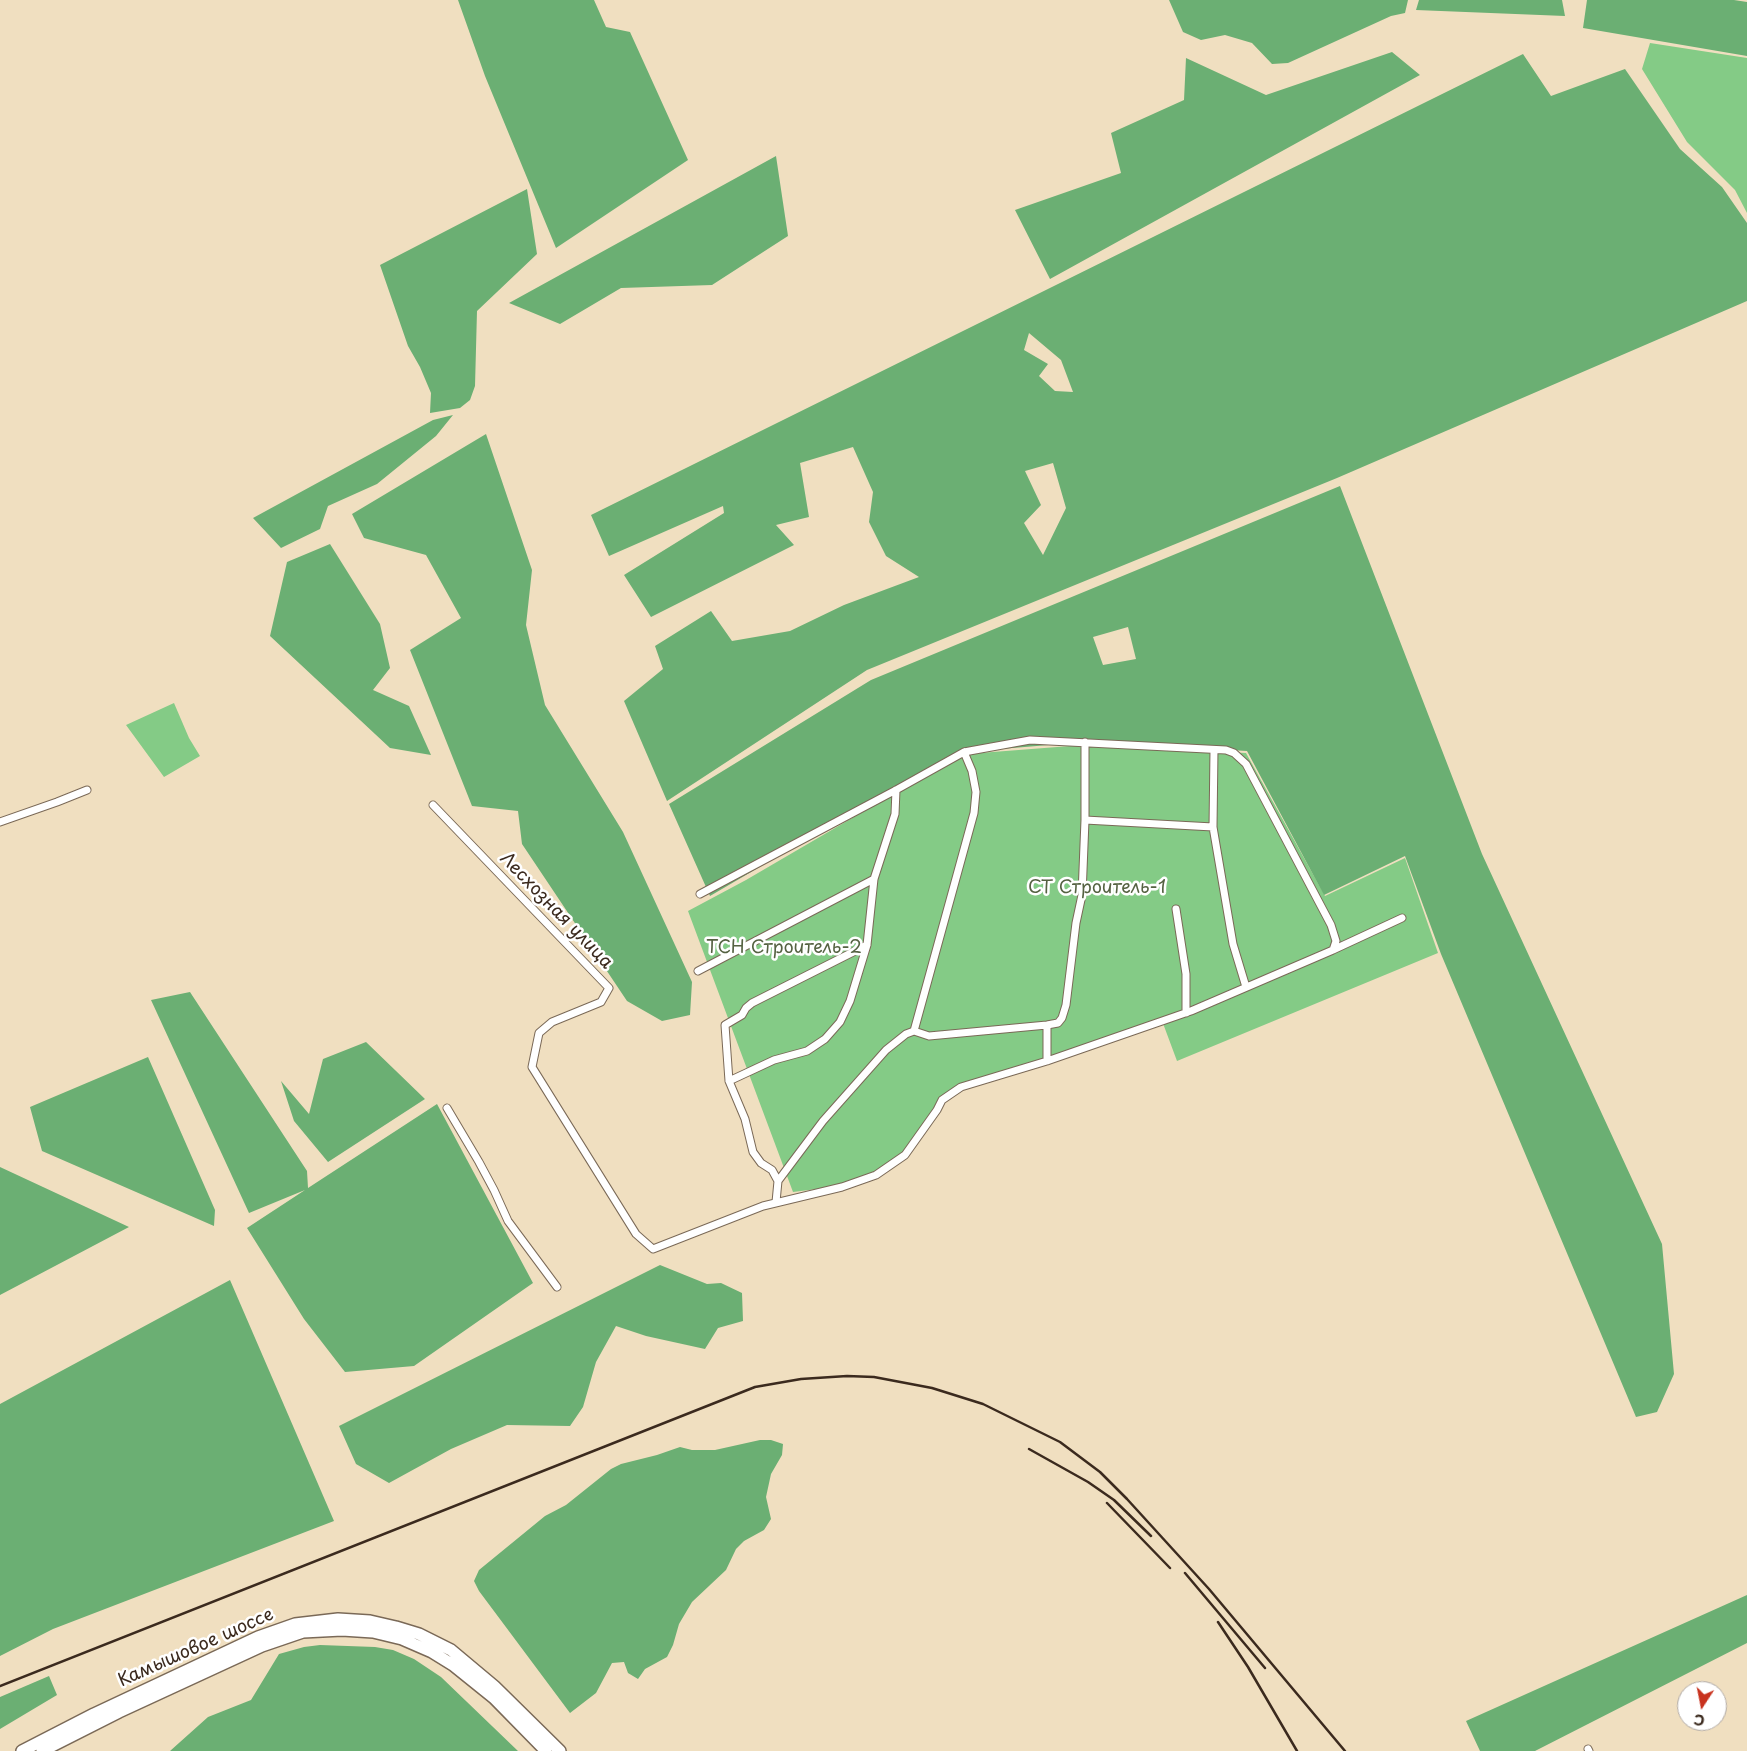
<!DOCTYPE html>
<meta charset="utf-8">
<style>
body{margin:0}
#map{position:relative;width:1747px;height:1751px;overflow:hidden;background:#f0dfc0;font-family:"Playpen Sans",sans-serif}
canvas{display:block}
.north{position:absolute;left:1677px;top:1681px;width:50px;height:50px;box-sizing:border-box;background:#fff;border:1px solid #b1aaa5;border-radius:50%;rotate:191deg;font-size:14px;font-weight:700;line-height:20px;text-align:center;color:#3b2a1e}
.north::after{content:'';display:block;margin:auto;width:18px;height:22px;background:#c8321e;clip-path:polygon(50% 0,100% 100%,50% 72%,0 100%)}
</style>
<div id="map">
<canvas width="1747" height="1751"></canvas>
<div class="north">С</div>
</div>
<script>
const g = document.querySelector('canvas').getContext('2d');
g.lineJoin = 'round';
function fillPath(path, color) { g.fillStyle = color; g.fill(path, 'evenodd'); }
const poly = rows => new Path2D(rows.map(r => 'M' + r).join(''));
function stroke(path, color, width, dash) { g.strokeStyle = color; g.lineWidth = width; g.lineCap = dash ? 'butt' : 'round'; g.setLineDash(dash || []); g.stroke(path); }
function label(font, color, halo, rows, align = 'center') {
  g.font = font + ' "Playpen Sans",sans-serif'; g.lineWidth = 5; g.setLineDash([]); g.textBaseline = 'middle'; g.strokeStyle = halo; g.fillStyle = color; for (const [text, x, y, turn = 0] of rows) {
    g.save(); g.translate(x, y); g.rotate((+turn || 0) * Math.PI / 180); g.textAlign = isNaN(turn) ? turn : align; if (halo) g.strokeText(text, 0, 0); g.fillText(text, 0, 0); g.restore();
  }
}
fillPath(poly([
 [1650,43,1747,58,1747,213,1735,190,1687,142,1642,69],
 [174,703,189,738,200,756,164,777,126,725],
 [1083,745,1246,753,1325,896,1405,858,1438,953,1177,1061,1161,1018,1049,1057,1049,1023,929,1033,913,1030,906,1032,884,1049,848,1090,887,1051,906,1036,914,1033,928,1038,1046,1027,1045,1059,960,1086,940,1099,905,1153,876,1173,841,1186,793,1192,688,911,746,880,895,793,894,814,873,877,866,944,849,1000,840,1020,824,1037,804,1050,808,1054,826,1040,842,1022,852,1001,869,945,876,878,898,815,899,791,967,754]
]), '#84cb86');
fillPath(poly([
 [458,0,594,0,606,27,630,32,688,160,556,248,485,76],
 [1169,0,1408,0,1405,13,1391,16,1288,63,1272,64,1252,43,1225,35,1201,40,1183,32],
 [1419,0,1562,0,1565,16,1416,10],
 [1587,0,1734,0,1747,2,1747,56,1583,28],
 [1392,52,1420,75,1050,279,1015,210,1121,173,1111,133,1184,100,1186,58,1266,95],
 [1523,54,1551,96,1625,69,1680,149,1722,187,1747,223,1747,301,1337,478,867,670,667,801,624,701,663,669,655,646,711,611,732,641,790,631,844,605,919,577,886,556,869,522,873,492,853,447,800,463,809,517,776,525,794,545,651,617,624,575,724,513,723,506,609,556,591,515],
 [1029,333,1061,360,1073,392,1055,391,1039,376,1048,364,1024,350],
 [1053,463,1066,508,1043,555,1024,523,1041,505,1025,471],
 [776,156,788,236,712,285,621,288,560,324,509,303],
 [527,189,537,254,477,311,475,386,470,400,460,408,430,413,431,393,420,367,408,346,380,265],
 [453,415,436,436,377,484,328,506,320,529,281,548,253,518,433,420],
 [486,434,532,570,526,625,545,705,623,832,692,982,690,1015,662,1021,627,1001,522,844,518,811,472,806,410,650,461,618,426,555,364,538,352,514],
 [1340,486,1482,854,1662,1244,1674,1374,1657,1412,1636,1417,1441,954,1405,856,1324,895,1247,751,1085,742,964,752,888,792,710,896,669,804,871,680],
 [1128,627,1136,659,1103,665,1093,637],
 [330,544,380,624,390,668,373,690,409,706,431,755,390,748,270,636,287,562],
 [190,992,307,1171,308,1188,437,1104,533,1283,414,1366,345,1372,304,1319,247,1228,305,1190,249,1213,151,1000],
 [366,1042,425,1099,328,1162,294,1121,281,1081,309,1114,323,1059],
 [148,1057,215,1210,214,1226,42,1151,30,1107],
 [0,1167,129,1227,0,1295],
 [660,1265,707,1284,721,1283,742,1293,743,1321,718,1328,705,1349,646,1336,616,1326,596,1362,583,1407,570,1426,507,1425,451,1449,389,1483,356,1464,339,1426],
 [230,1280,334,1521,53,1629,0,1656,0,1404],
 [760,1440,771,1440,783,1444,782,1455,771,1474,766,1497,771,1519,764,1530,744,1541,736,1549,726,1570,692,1602,679,1624,673,1645,667,1657,645,1669,638,1679,628,1673,624,1662,612,1663,596,1693,570,1713,479,1591,474,1581,479,1570,545,1516,566,1505,611,1469,621,1464,657,1455,680,1447,692,1450,715,1450],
 [1747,1595,1747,1643,1535,1751,1480,1751,1466,1721],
 [320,1645,375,1647,393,1650,414,1659,441,1677,518,1751,170,1751,208,1717,251,1700,279,1654,304,1647],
 [49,1676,57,1695,0,1729,0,1697]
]), '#6baf73');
const minor = poly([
 [1214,750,1213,827,1233,944,1246,987],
 [433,805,609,988,601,1002,552,1022,539,1033,532,1067,636,1234,653,1249,763,1206,842,1187,876,1175,905,1155,937,1110,942,1100,961,1087,1047,1061,1191,1011,1333,950,1402,918],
 [1085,820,1213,827],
 [0,822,57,802,87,790],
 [700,894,896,790,964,752,1030,740,1226,750,1234,753,1246,764,1331,925,1336,941,1333,950],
 [1176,909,1186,974,1186,1013],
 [698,971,874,879],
 [914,1031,974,813,976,792,972,771,964,752],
 [1047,1061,1047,1025],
 [729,1081,774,1060,807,1051,825,1039,840,1022,850,1001,867,945,874,879,895,814,896,790],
 [447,1108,479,1162,494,1190,508,1221,557,1287],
 [778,1181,772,1170,761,1163,753,1152,745,1119,729,1081,725,1025,742,1015,746,1008,752,1003,867,945],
 [776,1202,778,1181,823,1121,886,1050,906,1034,914,1031,929,1036,1047,1025,1058,1023,1062,1018,1066,1005,1076,923,1082,895,1085,820,1085,742],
 [1588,1749,1589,1751]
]);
const primary = poly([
 [22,1751,94,1714,258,1637,295,1624,338,1619,370,1621,396,1627,419,1634,451,1650,494,1686,560,1751],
 [42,1751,119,1712,262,1646,303,1632,342,1630,373,1632,402,1639,432,1652,453,1665,494,1698,546,1751]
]);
stroke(minor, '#7a6957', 9);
stroke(primary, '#7a6957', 14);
stroke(minor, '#fff', 7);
stroke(primary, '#fff', 11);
stroke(poly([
 [1029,1449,1088,1482,1114,1500,1151,1536],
 [1107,1503,1170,1568],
 [1185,1573,1265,1668],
 [1218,1622,1248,1667,1297,1751],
 [0,1686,755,1387,801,1379,847,1376,874,1377,932,1388,983,1404,1060,1442,1100,1472,1127,1499,1209,1589,1345,1751]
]), '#3b2a1e', 2.5);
label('18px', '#556242', '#fff', [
 ["СТ Строитель-1",1097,888],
 ["ТСН Строитель-2",784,948]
]);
label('18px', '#3b2a1e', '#fff', [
 ["Лесхозная улица",556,911,46],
 ["Камышовое шоссе",196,1648,-24]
]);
</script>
